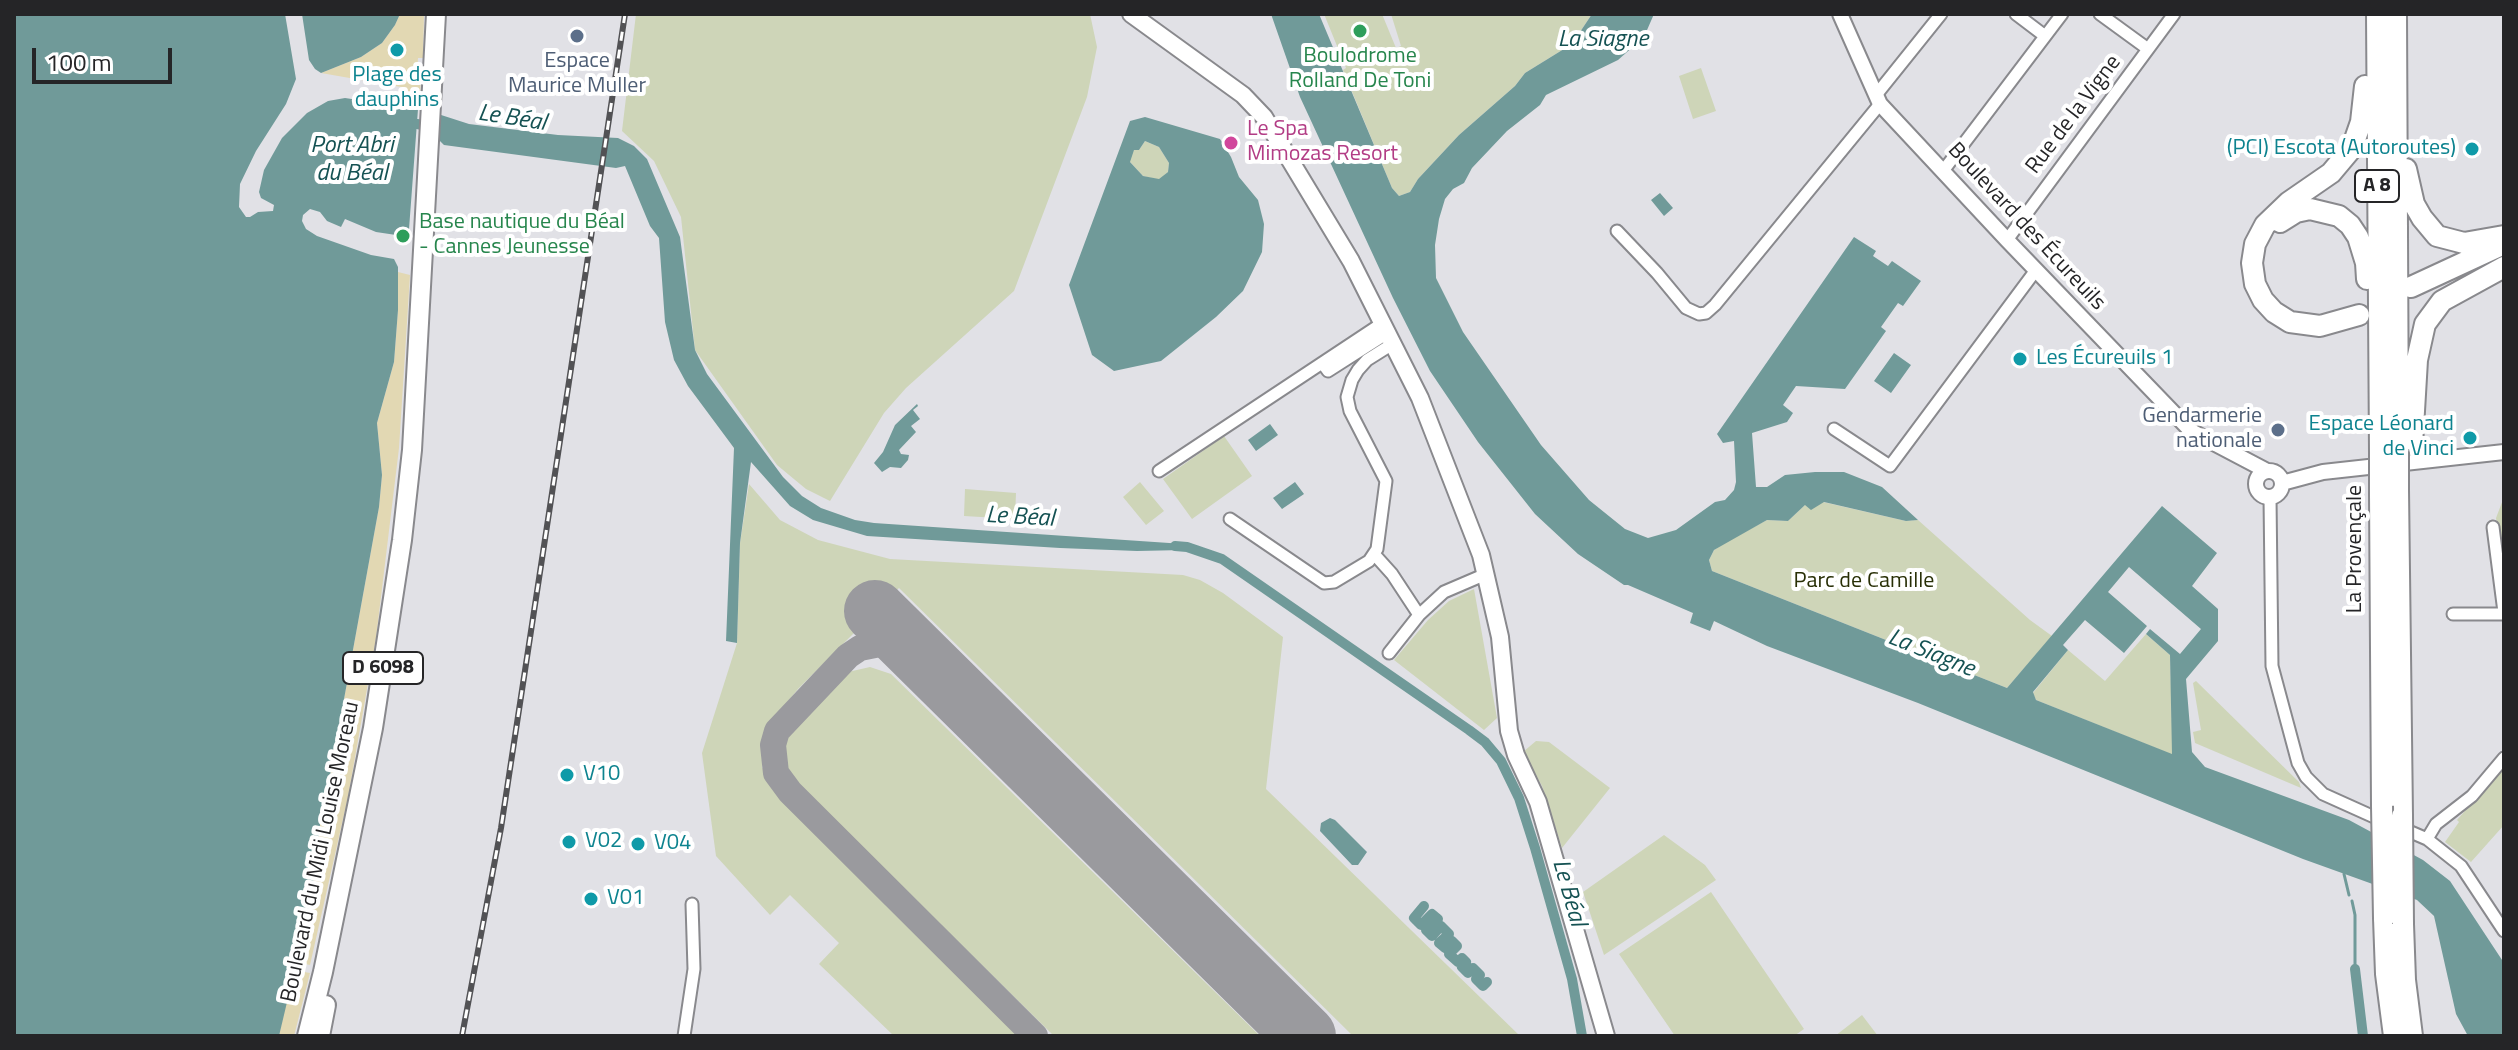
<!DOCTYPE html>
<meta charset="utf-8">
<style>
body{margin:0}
#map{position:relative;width:2518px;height:1050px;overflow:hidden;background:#e1e1e6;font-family:"Titillium Web",sans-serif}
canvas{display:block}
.frame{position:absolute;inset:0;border:16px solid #252527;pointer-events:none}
.scale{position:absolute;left:32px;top:48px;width:140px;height:36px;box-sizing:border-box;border:4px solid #252527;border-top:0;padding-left:10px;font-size:24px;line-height:28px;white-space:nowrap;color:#252527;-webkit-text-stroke:6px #fff;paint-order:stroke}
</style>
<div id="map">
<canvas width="2518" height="1050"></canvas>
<div class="frame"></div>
<div class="scale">100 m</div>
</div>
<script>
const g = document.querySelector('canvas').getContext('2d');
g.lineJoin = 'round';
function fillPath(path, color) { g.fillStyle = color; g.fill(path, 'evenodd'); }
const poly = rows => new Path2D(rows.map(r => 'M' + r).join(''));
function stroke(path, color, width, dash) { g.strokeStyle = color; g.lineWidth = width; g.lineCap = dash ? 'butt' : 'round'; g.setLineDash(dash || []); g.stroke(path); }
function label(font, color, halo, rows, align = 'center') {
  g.font = font + ' "Titillium Web",sans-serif'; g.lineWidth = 8; g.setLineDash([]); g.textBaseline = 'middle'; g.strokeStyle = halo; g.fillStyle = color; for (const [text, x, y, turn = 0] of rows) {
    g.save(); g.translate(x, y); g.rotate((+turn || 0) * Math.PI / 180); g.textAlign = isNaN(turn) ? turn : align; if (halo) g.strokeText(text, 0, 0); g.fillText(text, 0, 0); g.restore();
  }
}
fillPath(poly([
 [636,14,1090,14,1097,47,1087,97,1014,291,906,388,884,413,830,501,806,489,777,465,695,350,681,217,654,161,622,131],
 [1324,14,1382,14,1396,48,1401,46,1391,14,1592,14,1572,44,1525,73,1515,86,1459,135,1418,179,1410,192,1399,196,1392,188,1343,70,1346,68],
 [1701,68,1716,111,1693,119,1679,76],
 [1145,141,1159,147,1169,163,1168,172,1159,180,1143,176,1130,162,1130,156,1134,150,1139,150],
 [1224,436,1252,476,1192,519,1163,479],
 [1140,482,1164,511,1146,525,1123,497],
 [749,484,780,520,818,540,890,559,1183,575,1200,580,1223,593,1283,637,1266,789,1520,1036,1353,1036,899,588,798,689,767,728,762,767,788,807,1019,1036,894,1036,819,964,839,943,790,895,770,915,716,856,702,753,737,643,740,543],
 [965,489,1016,493,1015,519,964,516],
 [2504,497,2504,555,2502,555,2496,518],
 [1823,502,1906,521,1918,520,2030,620,2052,636,2007,688,1712,571,1709,560,1714,550,1726,542,1767,520,1788,521,1805,505],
 [1474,589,1497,718,1484,730,1394,660,1428,620,1449,601],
 [2146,634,2170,655,2173,755,2036,700,2033,693,2068,650,2105,681],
 [870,667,891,674,1260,1036,1054,1036,796,783,784,762,787,731,848,672],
 [2196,681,2299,782,2301,788,2195,743,2193,732,2201,730,2193,683],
 [1536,741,1549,742,1610,788,1562,848,1542,786,1523,752],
 [2504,766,2504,825,2471,862,2445,842,2459,822,2457,820],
 [1664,835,1705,865,1716,880,1604,955,1583,892],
 [1711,892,1804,1029,1794,1036,1675,1036,1619,954],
 [1862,1015,1878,1036,1835,1036]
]), '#ced5b8');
fillPath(poly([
 [400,14,424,14,423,58,418,58,417,72,421,73,420,98,407,97,407,88,321,73,361,57,382,43,395,25],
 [398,272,410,275,399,448,376,638,348,797,310,965,296,962,311,901,323,798,326,798,379,507,382,475,377,423,394,362,398,310],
 [293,970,310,973,294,1036,279,1036]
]), '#e2d8b3');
fillPath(poly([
 [14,14,285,14,296,79,286,104,256,151,240,184,239,207,246,217,250,217,258,212,273,211,274,205,261,198,259,192,264,170,282,138,307,113,328,101,345,98,418,109,409,229,398,228,396,235,376,232,345,219,341,227,327,221,320,212,310,209,303,215,302,221,306,229,317,236,371,255,394,259,398,267,398,310,394,362,377,423,382,475,379,507,326,798,323,799,311,901,279,1036,14,1036],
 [302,14,400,14,395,25,382,43,361,57,321,73,315,69,309,60],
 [1271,14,1319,14,1392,188,1399,196,1410,192,1418,179,1459,135,1515,86,1525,73,1572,44,1592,14,1654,14,1644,37,1618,60,1546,95,1540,105,1507,131,1472,168,1464,183,1453,189,1445,199,1439,219,1435,245,1436,278,1463,332,1541,445,1589,500,1625,529,1648,538,1676,530,1715,502,1725,500,1734,490,1736,482,1734,441,1723,443,1717,434,1854,237,1876,251,1873,256,1888,266,1892,261,1921,281,1903,306,1898,303,1881,327,1886,331,1845,389,1796,386,1783,405,1793,413,1787,422,1752,433,1756,487,1767,487,1785,475,1815,472,1844,472,1882,487,1918,520,1906,521,1824,502,1811,510,1805,505,1788,521,1767,520,1714,550,1709,560,1712,571,2007,688,2162,506,2217,553,2192,586,2218,609,2218,641,2186,679,2192,752,2205,767,2349,820,2423,860,2450,881,2504,963,2504,1036,2468,1036,2456,1014,2434,916,2417,900,2303,859,1918,703,1767,646,1714,621,1710,631,1690,623,1693,613,1628,585,1624,585,1578,554,1535,514,1478,442,1430,371,1393,298,1300,97],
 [2129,567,2201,629,2180,654,2150,629,2146,634,2170,655,2172,754,2036,700,2033,692,2068,650,2063,645,2085,620,2124,653,2147,626,2108,592],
 [438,114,469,124,558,135,618,138,634,146,647,159,680,237,695,350,707,374,783,477,802,496,821,508,855,520,874,523,1184,544,1187,547,1184,550,1137,551,1060,548,867,536,813,520,790,506,751,462,740,543,737,643,726,641,734,448,688,386,674,360,665,322,659,238,650,226,625,166,616,168,444,145,435,136],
 [1145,117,1220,139,1231,157,1239,177,1258,200,1264,224,1262,252,1243,291,1216,317,1161,361,1114,371,1092,355,1069,285,1130,121],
 [1145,141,1159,147,1169,163,1168,172,1159,179,1143,176,1130,162,1134,150,1139,150],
 [1660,193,1673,208,1664,216,1651,200],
 [1894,353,1911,365,1891,393,1874,381],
 [917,404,918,406,913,410,920,419,911,426,916,432,899,450,901,454,909,455,908,460,901,468,890,467,882,472,874,463,883,452,895,425],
 [1270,424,1278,435,1256,451,1248,440],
 [1295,482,1304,494,1282,509,1273,498],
 [1330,818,1335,820,1367,852,1358,865,1352,865,1320,831,1321,823]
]), '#709a99');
stroke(poly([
 [2344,874,2349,895],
 [2352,901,2355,915,2355,969]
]), '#709a99', 3);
stroke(poly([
 [417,124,434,127],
 [1175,546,1187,547,1222,559,1469,730,1485,742,1501,761,1519,798,1535,848,1572,979,1582,1036],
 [1424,906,1414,918,1421,925,1432,914,1438,919,1426,930,1432,936,1441,926,1449,934,1439,943,1445,948,1452,941,1457,946,1449,954,1458,962,1462,958,1466,962,1462,967,1468,973,1473,968,1480,975,1476,979,1483,986,1487,982],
 [2355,969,2363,1036]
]), '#709a99', 10);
stroke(poly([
 [927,662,899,645,885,643,860,648,848,656,777,731,773,745,776,773,790,792,1035,1036],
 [1283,1014,1296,1036]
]), '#9a9a9e', 26);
stroke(poly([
 [875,611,1305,1036]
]), '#9a9a9e', 62);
const minor = poly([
 [2016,14,2045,36],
 [2100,14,2148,49],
 [1876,95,1941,14],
 [1943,171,2062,14],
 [1617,231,1657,273,1686,308,1699,314,1706,313,1715,305,1880,104],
 [2007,240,2174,14],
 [1323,364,1328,371,1389,332],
 [1834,429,1890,466,2036,270],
 [1159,471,1384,322],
 [2270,497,2272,666,2298,763,2306,777,2323,794,2383,821],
 [1230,519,1324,583,1334,582,1369,561,1377,549,1386,481,1350,411,1347,397,1352,380,1358,370,1367,360,1394,343],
 [2493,527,2504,612],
 [1374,554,1392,574,1419,615],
 [2453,614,2504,614],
 [1389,653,1419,615,1444,592,1486,574],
 [2399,827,2427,839,2461,866,2504,931],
 [2427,839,2436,824,2472,796,2504,758],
 [684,1036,694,969,692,904]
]);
const tertiary = poly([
 [1840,14,1880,104,2007,240,2191,431,2267,471],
 '2256 484a13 13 0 1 1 26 0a13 13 0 1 1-26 0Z',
 [2282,483,2323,472,2504,452]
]);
const secondary = poly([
 [1131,14,1243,95,1264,117,1351,261,1420,398,1481,555,1500,637,1509,731,1516,755,1538,802,1606,1036]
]);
const primary = poly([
 [307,1036,323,972,373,728,402,540,412,450,436,14],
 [320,1036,326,1005]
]);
const motorway = poly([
 [2377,14,2380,452],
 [2396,14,2398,449],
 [2406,169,2414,204,2422,218,2437,236,2464,243,2504,236],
 [2280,222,2296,212,2310,209,2339,216,2350,225,2358,237,2366,263,2367,279],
 [2411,287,2504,244],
 [2359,315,2320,326,2290,322,2274,312,2263,300,2255,284,2252,263,2255,244,2265,225,2289,202,2331,173,2352,148,2361,122,2365,86],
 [2412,445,2417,360,2425,324,2442,301,2504,267],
 [2398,490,2402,816],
 [2380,494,2382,806],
 [2384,918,2386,974,2394,1036],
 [2403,924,2405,980,2412,1036]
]);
stroke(minor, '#89898d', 15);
stroke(tertiary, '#89898d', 18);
stroke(secondary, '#89898d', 20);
stroke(primary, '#89898d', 22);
stroke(motorway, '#89898d', 24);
stroke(minor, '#fff', 11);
stroke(tertiary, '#fff', 14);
stroke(secondary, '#fff', 16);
stroke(primary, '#fff', 18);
stroke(motorway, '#fff', 20);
const rail = poly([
 [462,1036,501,828,625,14]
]);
stroke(rail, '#525255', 6);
stroke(rail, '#fff', 3, [9]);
const motorwayBridge = poly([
 [2380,452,2380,494],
 [2398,490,2398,449],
 [2382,806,2384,918],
 [2402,816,2403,924]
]);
stroke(motorwayBridge, '#89898d', 24, []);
stroke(motorwayBridge, '#fff', 20);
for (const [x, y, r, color] of [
 [1360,31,8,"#2e9e5b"],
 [577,36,8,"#5c6f8a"],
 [397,50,8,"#0f9aa8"],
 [1231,143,8,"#d1479c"],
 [2472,149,8,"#0f9aa8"],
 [403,236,8,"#2e9e5b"],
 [2020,359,8,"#0f9aa8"],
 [2278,430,8,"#5c6f8a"],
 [2470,438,8,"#0f9aa8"],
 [567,775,8,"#0f9aa8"],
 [569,842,8,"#0f9aa8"],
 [638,844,8,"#0f9aa8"],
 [591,899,8,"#0f9aa8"]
]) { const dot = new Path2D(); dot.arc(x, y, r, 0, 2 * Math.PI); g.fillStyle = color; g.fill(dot); stroke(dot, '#fff', 3); }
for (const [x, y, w] of [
 [2377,186,44],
 [383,668,80]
]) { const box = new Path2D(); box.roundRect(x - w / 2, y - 16, w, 32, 6); g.fillStyle = '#fff'; g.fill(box); stroke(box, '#252527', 2); }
label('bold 20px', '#252527', null, [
 ["A 8",2377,186],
 ["D 6098",383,668]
]);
label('22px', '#27864d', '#fff', [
 ["Boulodrome",1360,57],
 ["Rolland De Toni",1360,82],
 ["Base nautique du Béal",419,223,"left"],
 ["- Cannes Jeunesse",419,248,"left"]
]);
label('22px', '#4e5e75', '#fff', [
 ["Espace",577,62],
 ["Maurice Muller",577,87],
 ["Gendarmerie",2262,417,"right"],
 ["nationale",2262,442,"right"]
]);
label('22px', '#0d838f', '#fff', [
 ["Plage des",397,76,"center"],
 ["dauphins",397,101,"center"],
 ["(PCI) Escota (Autoroutes)",2456,149,"right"],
 ["Les Écureuils 1",2036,359],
 ["Espace Léonard",2454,425,"right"],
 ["de Vinci",2454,450,"right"],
 ["V10",583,775],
 ["V02",585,842],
 ["V04",654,844],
 ["V01",607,899]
], 'left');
label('22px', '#252527', '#fff', [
 ["Rue de la Vigne",2074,115,-53],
 ["Boulevard des Écureuils",2026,227,47],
 ["La Provençale",2356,549,-90],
 ["Boulevard du Midi Louise Moreau",321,852,-78]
]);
label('22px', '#b23c85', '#fff', [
 ["Le Spa",1247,130],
 ["Mimozas Resort",1247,155]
], 'left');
label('22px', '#282f06', '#fff', [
 ["Parc de Camille",1864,582]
]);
label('italic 24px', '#155253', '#fff', [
 ["La Siagne",1603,40],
 ["Le Béal",512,119,9],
 ["Port Abri",352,146],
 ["du Béal",352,174],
 ["Le Béal",1020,518,3],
 ["La Siagne",1931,654,22],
 ["Le Béal",1568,893,74]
]);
</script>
